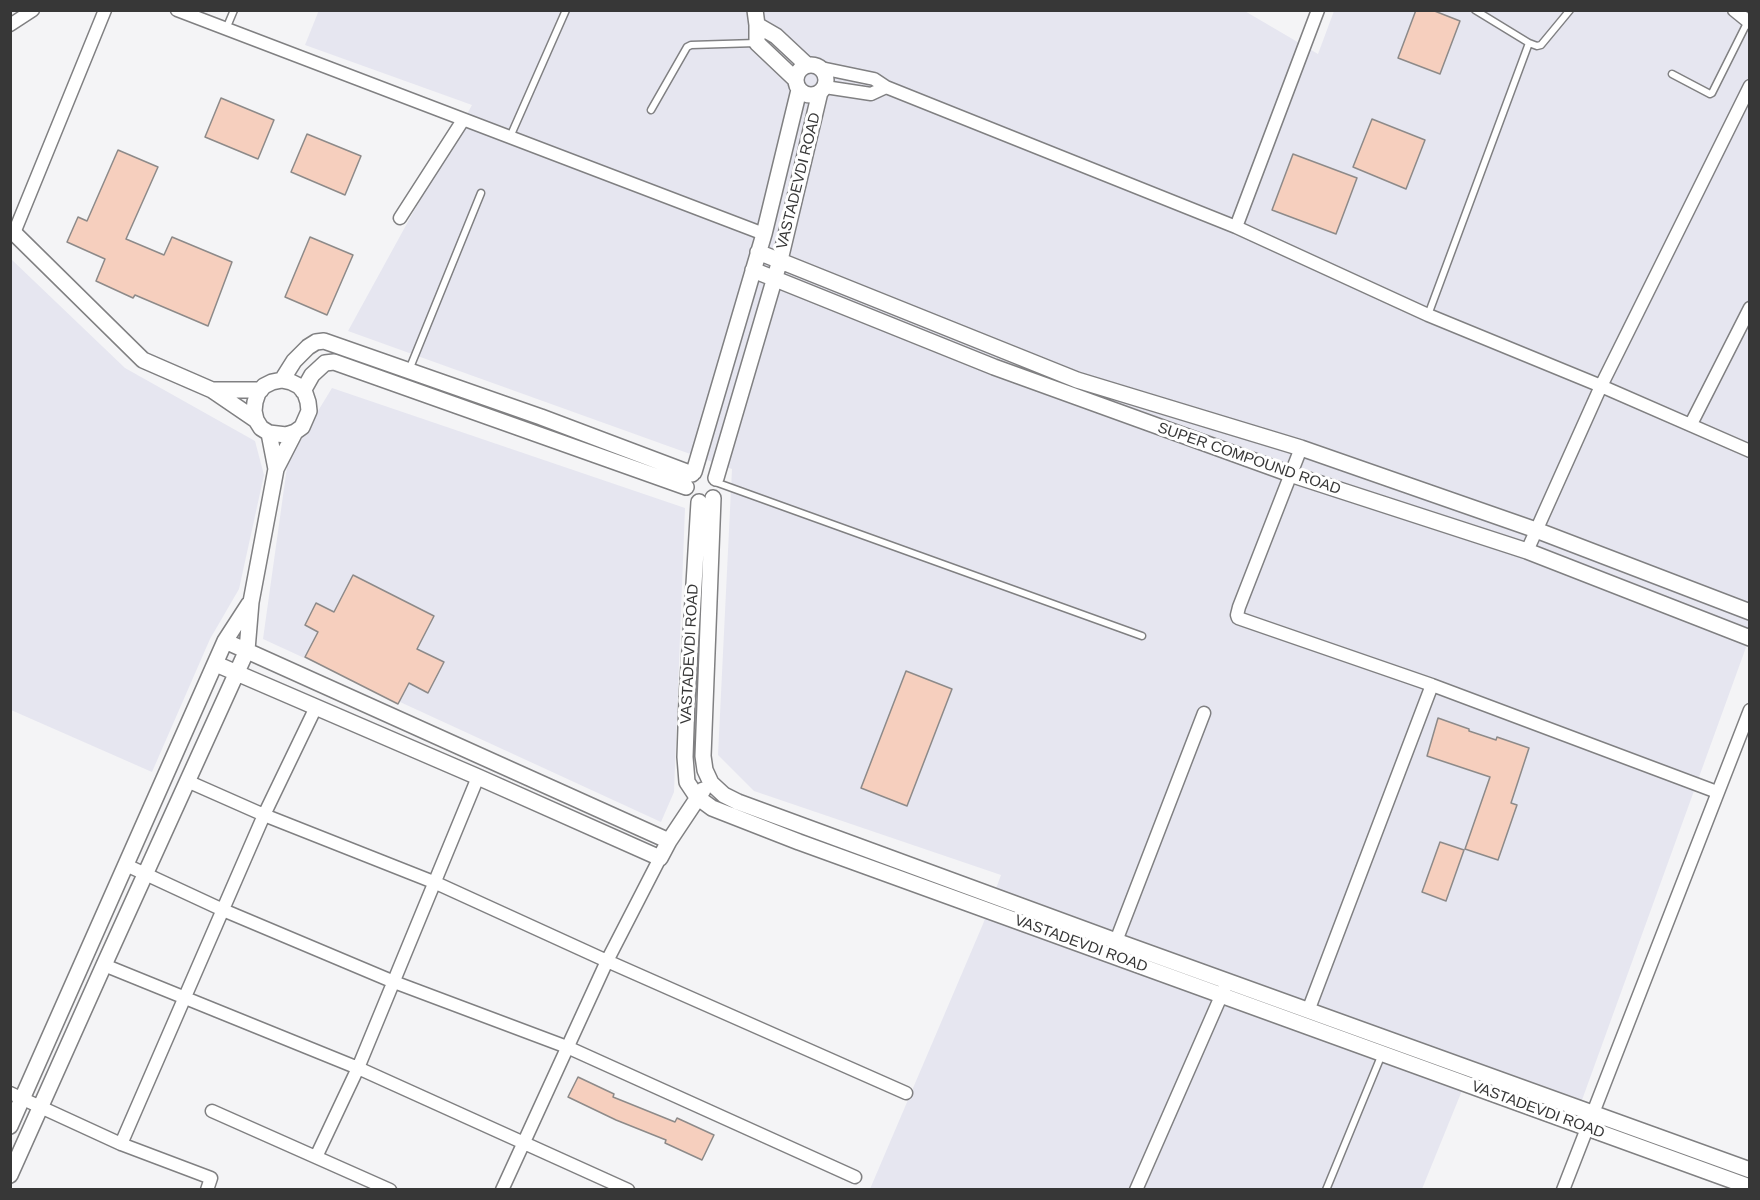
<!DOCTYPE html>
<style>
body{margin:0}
#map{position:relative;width:1760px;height:1200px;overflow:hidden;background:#f4f4f6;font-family:Arial,sans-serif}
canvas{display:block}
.frame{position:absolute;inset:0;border:12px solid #373737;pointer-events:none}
</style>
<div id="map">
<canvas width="1760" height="1200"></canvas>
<div class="frame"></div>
</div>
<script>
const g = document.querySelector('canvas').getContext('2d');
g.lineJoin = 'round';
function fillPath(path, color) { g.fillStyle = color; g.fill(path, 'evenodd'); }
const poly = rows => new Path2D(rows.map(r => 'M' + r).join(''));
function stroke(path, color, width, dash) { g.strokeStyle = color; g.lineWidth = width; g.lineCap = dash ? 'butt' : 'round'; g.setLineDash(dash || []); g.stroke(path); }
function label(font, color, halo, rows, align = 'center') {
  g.font = font + ' Arial,sans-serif'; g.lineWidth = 6; g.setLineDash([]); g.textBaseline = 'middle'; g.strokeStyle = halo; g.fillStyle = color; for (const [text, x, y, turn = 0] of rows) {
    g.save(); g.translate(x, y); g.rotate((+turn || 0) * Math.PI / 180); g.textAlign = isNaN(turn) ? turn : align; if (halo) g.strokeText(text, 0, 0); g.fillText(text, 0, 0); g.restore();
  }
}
fillPath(poly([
 [319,10,1243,10,1318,54,1334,11,1749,11,1749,639,1582,1100,1471,1060,1461,1093,1422,1189,870,1189,983,924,1001,875,754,791,718,755,732,469,348,331,472,105,305,45],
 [11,259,125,368,255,441,264,475,239,589,210,639,152,772,11,710],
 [332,388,685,508,674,792,661,822,263,639,288,460]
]), '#e6e6f0');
const building = poly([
 [1416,10,1432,10,1460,21,1440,74,1398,58,1416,10],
 [221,98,274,120,258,159,205,137,221,98],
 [1372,119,1425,140,1406,189,1353,167,1372,119],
 [307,134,361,156,345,195,291,172,307,134],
 [118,150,158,167,126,239,164,255,172,237,232,262,208,326,135,295,133,298,96,281,105,259,67,242,78,217,87,221,118,150],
 [1293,154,1357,178,1336,234,1272,210,1293,154],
 [310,237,353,255,327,315,285,297,310,237],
 [353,575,434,616,417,649,444,662,428,693,409,683,398,704,305,657,318,632,305,625,316,603,334,612,353,575],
 [906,671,952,689,907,806,861,788,906,671],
 [1438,718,1469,729,1469,731,1496,740,1497,737,1529,748,1511,803,1517,805,1498,860,1465,849,1490,777,1427,756,1438,718],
 [1440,842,1464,850,1446,901,1422,892,1440,842],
 [578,1077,614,1094,613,1097,675,1122,677,1118,714,1135,702,1160,665,1143,666,1140,616,1120,568,1097,578,1077]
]);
fillPath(building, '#f6cfbe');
stroke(building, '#8d8a89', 1.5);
const service = poly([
 [1475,10,1529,43,1537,46,1541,45,1570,10],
 [226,29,234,10],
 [1672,74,1710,94,1712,93,1748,21],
 [651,110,687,47,691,45,756,43],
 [510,137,566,10],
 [1428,315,1529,43],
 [409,370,481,193],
 [718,483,1142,636],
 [1326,1190,1382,1054]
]);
const minor = poly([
 [177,10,764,234],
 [1734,10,1750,23],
 [10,25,33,10],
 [821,68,874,79,886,87,1236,227,1428,315,1601,386,1750,451],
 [825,87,871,94,886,87],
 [400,218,463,120],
 [1236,227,1318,10],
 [14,233,105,10],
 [1691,424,1750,308],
 [1301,448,1239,607,1237,615,1238,618,1432,685,1717,792],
 [1527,551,1601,386,1750,86],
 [187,781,264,815,436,883,607,961,906,1093],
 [126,865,223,910,394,982,567,1047,855,1177],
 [1116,941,1204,713],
 [104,965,358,1068,628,1190],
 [1308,1011,1432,685],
 [10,1093,121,1144,211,1178,207,1190],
 [212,1111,390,1190],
 [121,1144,264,815,316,707],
 [316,1157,358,1068,478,777],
 [502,1190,607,961,660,858],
 [1136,1190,1225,987],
 [1563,1190,1750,710]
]);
const tertiary = poly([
 [755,10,757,25,757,43,796,80],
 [757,25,776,36,807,65],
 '796 80a15 15 0 1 1 30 0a15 15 0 1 1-30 0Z',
 [10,229,143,360,212,390,256,420,261,428,269,433,286,435,295,432,302,427,309,411,308,402,305,393,299,386,291,382,282,380,272,382,264,386,258,393,255,402,254,411,256,420],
 [758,252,1077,380,1301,448,1536,530,1750,612],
 [753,270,994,367,1290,474,1527,551,1750,638],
 [282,380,294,361,308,347,316,342,324,341,541,417,692,474],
 [212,390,261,390],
 [303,391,312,375,325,363,334,362,686,487],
 [269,433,276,469],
 [694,472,764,234,799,90],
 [716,478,780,260,820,92],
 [713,498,703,756,705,770,711,783,724,795,738,802,1116,941,1750,1170],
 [699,502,687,699,685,757,687,782,697,797,712,808,799,842,1750,1187],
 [225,641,669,841],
 [216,664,478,777,660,858,669,841,703,790],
 [10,1126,225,641,249,604],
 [10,1175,104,965,247,650,251,602,276,469,295,432]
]);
stroke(service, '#808082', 9);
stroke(minor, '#808082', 15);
stroke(tertiary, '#808082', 18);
stroke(service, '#fff', 6);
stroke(minor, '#fff', 12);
stroke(tertiary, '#fff', 15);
label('15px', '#373737', '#fff', [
 ["VASTADEVDI ROAD",799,181,-76],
 ["SUPER COMPOUND ROAD",1249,459,19],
 ["VASTADEVDI ROAD",690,654,-87],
 ["VASTADEVDI ROAD",1081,944,20],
 ["VASTADEVDI ROAD",1538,1110,20]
]);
</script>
